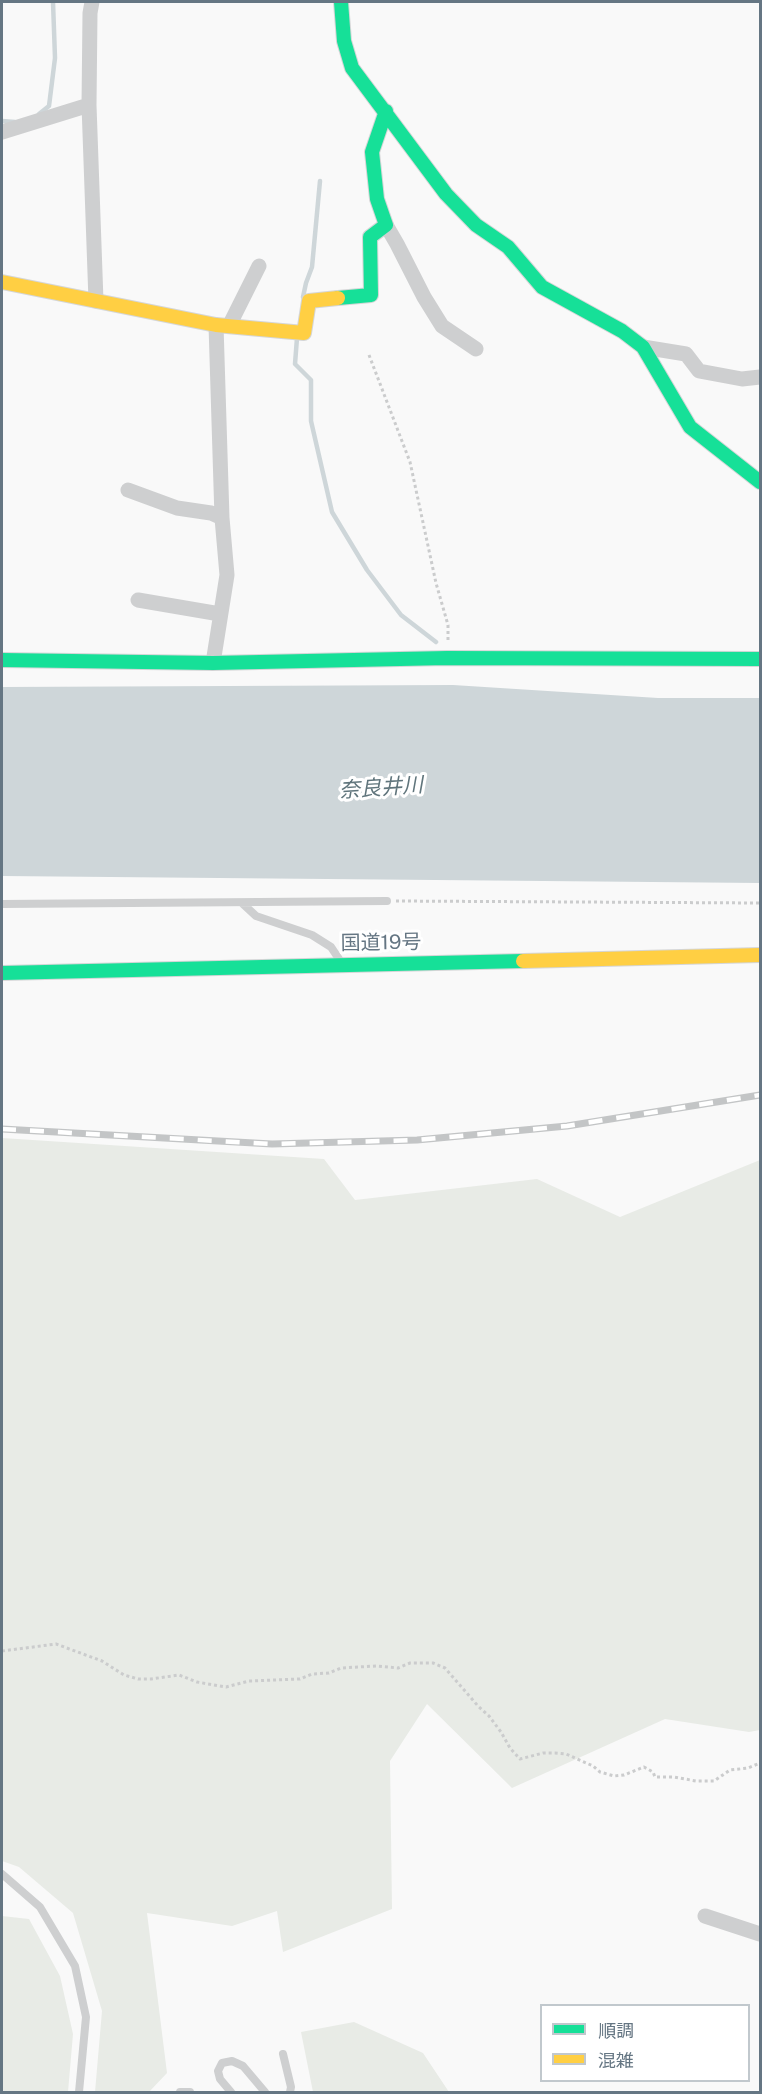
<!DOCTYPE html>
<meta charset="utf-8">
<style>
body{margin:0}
#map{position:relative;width:762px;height:2094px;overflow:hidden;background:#f9f9f9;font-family:"Public Sans","Noto Sans JP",sans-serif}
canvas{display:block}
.frame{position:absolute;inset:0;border:3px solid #657683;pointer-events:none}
.legend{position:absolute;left:540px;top:2004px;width:210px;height:78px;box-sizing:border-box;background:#fff;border:2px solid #c1c8cd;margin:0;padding:8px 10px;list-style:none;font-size:18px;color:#657683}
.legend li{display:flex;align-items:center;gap:12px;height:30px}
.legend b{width:30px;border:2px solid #c1c8cd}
</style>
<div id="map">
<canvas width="762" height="2094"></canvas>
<div class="frame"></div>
<ul class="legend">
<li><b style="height:8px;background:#16e098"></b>順調</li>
<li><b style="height:8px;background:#ffcf43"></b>混雑</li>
</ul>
</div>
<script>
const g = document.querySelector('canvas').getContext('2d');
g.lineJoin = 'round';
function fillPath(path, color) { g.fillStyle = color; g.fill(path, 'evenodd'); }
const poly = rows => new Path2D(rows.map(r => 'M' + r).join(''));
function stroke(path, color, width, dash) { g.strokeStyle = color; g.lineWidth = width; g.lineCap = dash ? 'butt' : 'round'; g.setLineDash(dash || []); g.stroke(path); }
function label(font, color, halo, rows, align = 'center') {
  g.font = font + ' "Public Sans","Noto Sans JP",sans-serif'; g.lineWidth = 6; g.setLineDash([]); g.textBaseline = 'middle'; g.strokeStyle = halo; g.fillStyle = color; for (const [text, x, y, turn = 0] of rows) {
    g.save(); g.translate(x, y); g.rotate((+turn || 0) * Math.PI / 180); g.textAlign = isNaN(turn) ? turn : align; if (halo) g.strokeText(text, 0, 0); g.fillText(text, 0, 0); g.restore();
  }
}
fillPath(poly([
 [2,1138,324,1159,355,1200,537,1179,620,1217,760,1160,760,1730,749,1732,665,1719,512,1788,427,1704,390,1761,392,1909,283,1952,277,1911,232,1926,147,1913,167,2073,149,2092,95,2092,102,2011,73,1913,19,1867,2,1861],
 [2,1916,29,1919,60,1976,73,2034,68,2092,2,2092],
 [354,2022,423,2053,449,2092,313,2092,301,2032]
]), '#e8ebe6');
fillPath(poly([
 [453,685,658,698,760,698,760,883,2,876,2,687]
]), '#ced6d9');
stroke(poly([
 [39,114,49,106,55,58,53,2],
 [2,121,15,122],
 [303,297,306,283,312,267,320,181],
 [297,338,295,364,311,380,311,421,332,512,367,570,401,615,436,642]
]), '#ced6d9', 4.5);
const fast = poly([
 [341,2,344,41,352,68,446,194,476,225,508,247,542,287,622,331,643,347,690,427,760,482],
 [338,298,371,295,370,237,386,225,377,199,372,152,386,111],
 [2,660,213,663,447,658,760,659],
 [2,973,523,961]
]);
const slow = poly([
 [2,282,216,325,304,333,309,301,338,298],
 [523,961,760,955]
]);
stroke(fast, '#d5d6d7', 16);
stroke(slow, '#d5d6d7', 16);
stroke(poly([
 [369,355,410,462,436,583,448,625,448,641],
 [396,901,760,903],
 [2,1651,56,1644,102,1661,124,1675,138,1679,151,1679,179,1675,197,1682,226,1687,249,1681,300,1679,312,1674,329,1673,341,1668,376,1666,398,1668,410,1663,433,1663,445,1668,478,1706,489,1716,501,1732,510,1748,520,1759,543,1753,555,1753,566,1754,593,1766,600,1772,614,1776,624,1775,644,1767,653,1772,655,1777,674,1777,696,1781,714,1781,730,1770,748,1768,760,1763]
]), '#cbcccd', 3, [3, 3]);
stroke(poly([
 [242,903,256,916,312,935,331,947,339,959],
 [2,904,387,901],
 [2,1874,40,1907,75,1966,86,2017,79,2092],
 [283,2054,291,2087,290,2092],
 [180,2092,190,2092],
 [231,2092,220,2079,218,2071,222,2063,232,2061,243,2066,265,2092]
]), '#cecfd0', 8);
stroke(poly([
 [92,2,90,13,89,105,96,301],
 [2,132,89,105],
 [386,225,397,244,424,297,442,326,476,349],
 [229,326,259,266],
 [643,347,686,354,699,371,742,379,760,377],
 [128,490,177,508,211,513,222,518],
 [138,600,220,614],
 [213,663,227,575,222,518,216,325],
 [705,1916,760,1934]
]), '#cecfd0', 15);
stroke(fast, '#16e098', 14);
stroke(slow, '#ffcf43', 14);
const rail = poly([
 [2,1129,272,1144,417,1140,567,1126,760,1095]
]);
stroke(rail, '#c3c5c6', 7);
stroke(rail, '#fff', 4.5, [14]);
label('20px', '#657683', '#fff', [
 ["国道19号",381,943,-1]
]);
label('italic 21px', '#60757c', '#fff', [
 ["奈良井川",381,788,-4]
]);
</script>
